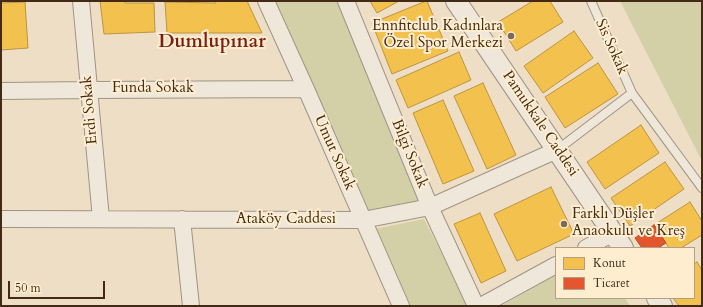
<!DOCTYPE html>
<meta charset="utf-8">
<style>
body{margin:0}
#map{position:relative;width:703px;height:307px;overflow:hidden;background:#eddec5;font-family:Cardo,serif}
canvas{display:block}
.frame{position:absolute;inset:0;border:2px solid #422a17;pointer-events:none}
.legend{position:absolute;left:555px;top:247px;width:140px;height:52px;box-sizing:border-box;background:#feedcf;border:1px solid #b39f85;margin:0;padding:5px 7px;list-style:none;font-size:12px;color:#422a17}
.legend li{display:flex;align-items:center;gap:8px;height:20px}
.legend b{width:20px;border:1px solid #b39f85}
.scale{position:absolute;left:8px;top:281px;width:97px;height:18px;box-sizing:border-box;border:2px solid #422a17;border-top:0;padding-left:5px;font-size:12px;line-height:14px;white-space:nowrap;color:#422a17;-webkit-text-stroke:3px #feedcf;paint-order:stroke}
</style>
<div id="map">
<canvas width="703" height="307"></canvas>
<div class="frame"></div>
<ul class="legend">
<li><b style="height:11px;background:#f2c14e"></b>Konut</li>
<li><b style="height:11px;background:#e4572e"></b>Ticaret</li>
</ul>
<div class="scale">50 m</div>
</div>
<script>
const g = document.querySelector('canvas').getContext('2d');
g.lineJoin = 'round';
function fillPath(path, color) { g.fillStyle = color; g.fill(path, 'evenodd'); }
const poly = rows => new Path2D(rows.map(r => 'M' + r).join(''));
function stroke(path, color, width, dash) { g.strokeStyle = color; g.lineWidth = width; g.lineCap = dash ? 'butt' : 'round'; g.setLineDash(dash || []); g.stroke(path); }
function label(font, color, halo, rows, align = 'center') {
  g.font = font + ' Cardo,serif'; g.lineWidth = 4; g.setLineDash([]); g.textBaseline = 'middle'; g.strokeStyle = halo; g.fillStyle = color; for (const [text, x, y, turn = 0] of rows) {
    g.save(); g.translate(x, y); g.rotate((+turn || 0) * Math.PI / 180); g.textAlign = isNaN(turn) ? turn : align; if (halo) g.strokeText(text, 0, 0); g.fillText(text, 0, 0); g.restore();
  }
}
fillPath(poly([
 [273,1,338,1,420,203,365,213],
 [620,1,702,1,702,161],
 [424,219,468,306,408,306,375,229],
 [556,275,556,298,625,298,630,306,501,306]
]), '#d3d0a7');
const homes = poly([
 [100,1,124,1,125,3,154,3,155,32,104,34,100,1],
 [215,1,247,1,262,33,167,33,165,2,216,3,215,1],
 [370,1,399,1,377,13,370,1],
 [426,1,427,1,448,51,392,74,372,23,426,1],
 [533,1,550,1,563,22,516,51,498,22,533,1],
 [25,2,28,48,1,50,1,3,25,2],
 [574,31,593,58,543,93,524,66,574,31],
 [459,52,471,80,408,108,396,80,459,52],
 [598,63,618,94,565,128,545,97,598,63],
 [483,83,516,155,487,169,454,96,483,83],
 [443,100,474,171,443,184,413,113,443,100],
 [641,125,659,153,605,189,587,162,641,125],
 [665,162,684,189,630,226,611,198,665,162],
 [551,187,574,234,517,261,494,214,551,187],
 [690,202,702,221,702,235,681,248,669,248,654,225,690,202],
 [480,213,506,271,481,283,454,224,480,213],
 [697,262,702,270,702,306,679,306,673,298,694,298,694,264,697,262]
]);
fillPath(homes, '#f2c14e');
stroke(homes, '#bd943e', 1);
const shops = poly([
 [654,225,666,243,658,248,642,248,635,238,654,225]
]);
fillPath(shops, '#e4572e');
stroke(shops, '#b34a27', 1);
const service = poly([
 [591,1,632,93,702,188],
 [557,150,632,93]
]);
const minor = poly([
 [81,1,101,219],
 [266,1,306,89,401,306],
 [346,1,430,207,476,306],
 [1,91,88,90,306,89],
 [1,219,363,220,430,207,557,150],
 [182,219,191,306],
 [586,248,613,233],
 [481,306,556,265]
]);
const tertiary = poly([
 [456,1,623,248],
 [657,298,662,306]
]);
stroke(service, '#9f9484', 10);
stroke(minor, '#9f9484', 18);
stroke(tertiary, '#9f9484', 22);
stroke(service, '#efe7da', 8);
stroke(minor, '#efe7da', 16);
stroke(tertiary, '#efe7da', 20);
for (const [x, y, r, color] of [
 [511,36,4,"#7e6954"],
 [564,224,4,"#7e6954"]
]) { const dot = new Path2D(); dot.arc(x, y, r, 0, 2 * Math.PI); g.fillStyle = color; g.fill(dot); stroke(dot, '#feedcf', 1.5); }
label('15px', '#422a17', '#feedcf', [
 ["Ennfitclub Kadınlara",503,27],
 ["Özel Spor Merkezi",503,44],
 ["Farklı Düşler",572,215,"left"],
 ["Anaokulu ve Kreş",572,232,"left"]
], 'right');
label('15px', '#422a17', '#feedcf', [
 ["Sis Sokak",611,47,66],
 ["Funda Sokak",153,89],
 ["Erdi Sokak",90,110,-95],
 ["Pamukkale Caddesi",540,124,56],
 ["Umut Sokak",334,153,66],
 ["Bilgi Sokak",409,154,68],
 ["Ataköy Caddesi",286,220]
]);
label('bold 19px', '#7a1f14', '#feedcf', [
 ["Dumlupınar",212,43]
]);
</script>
